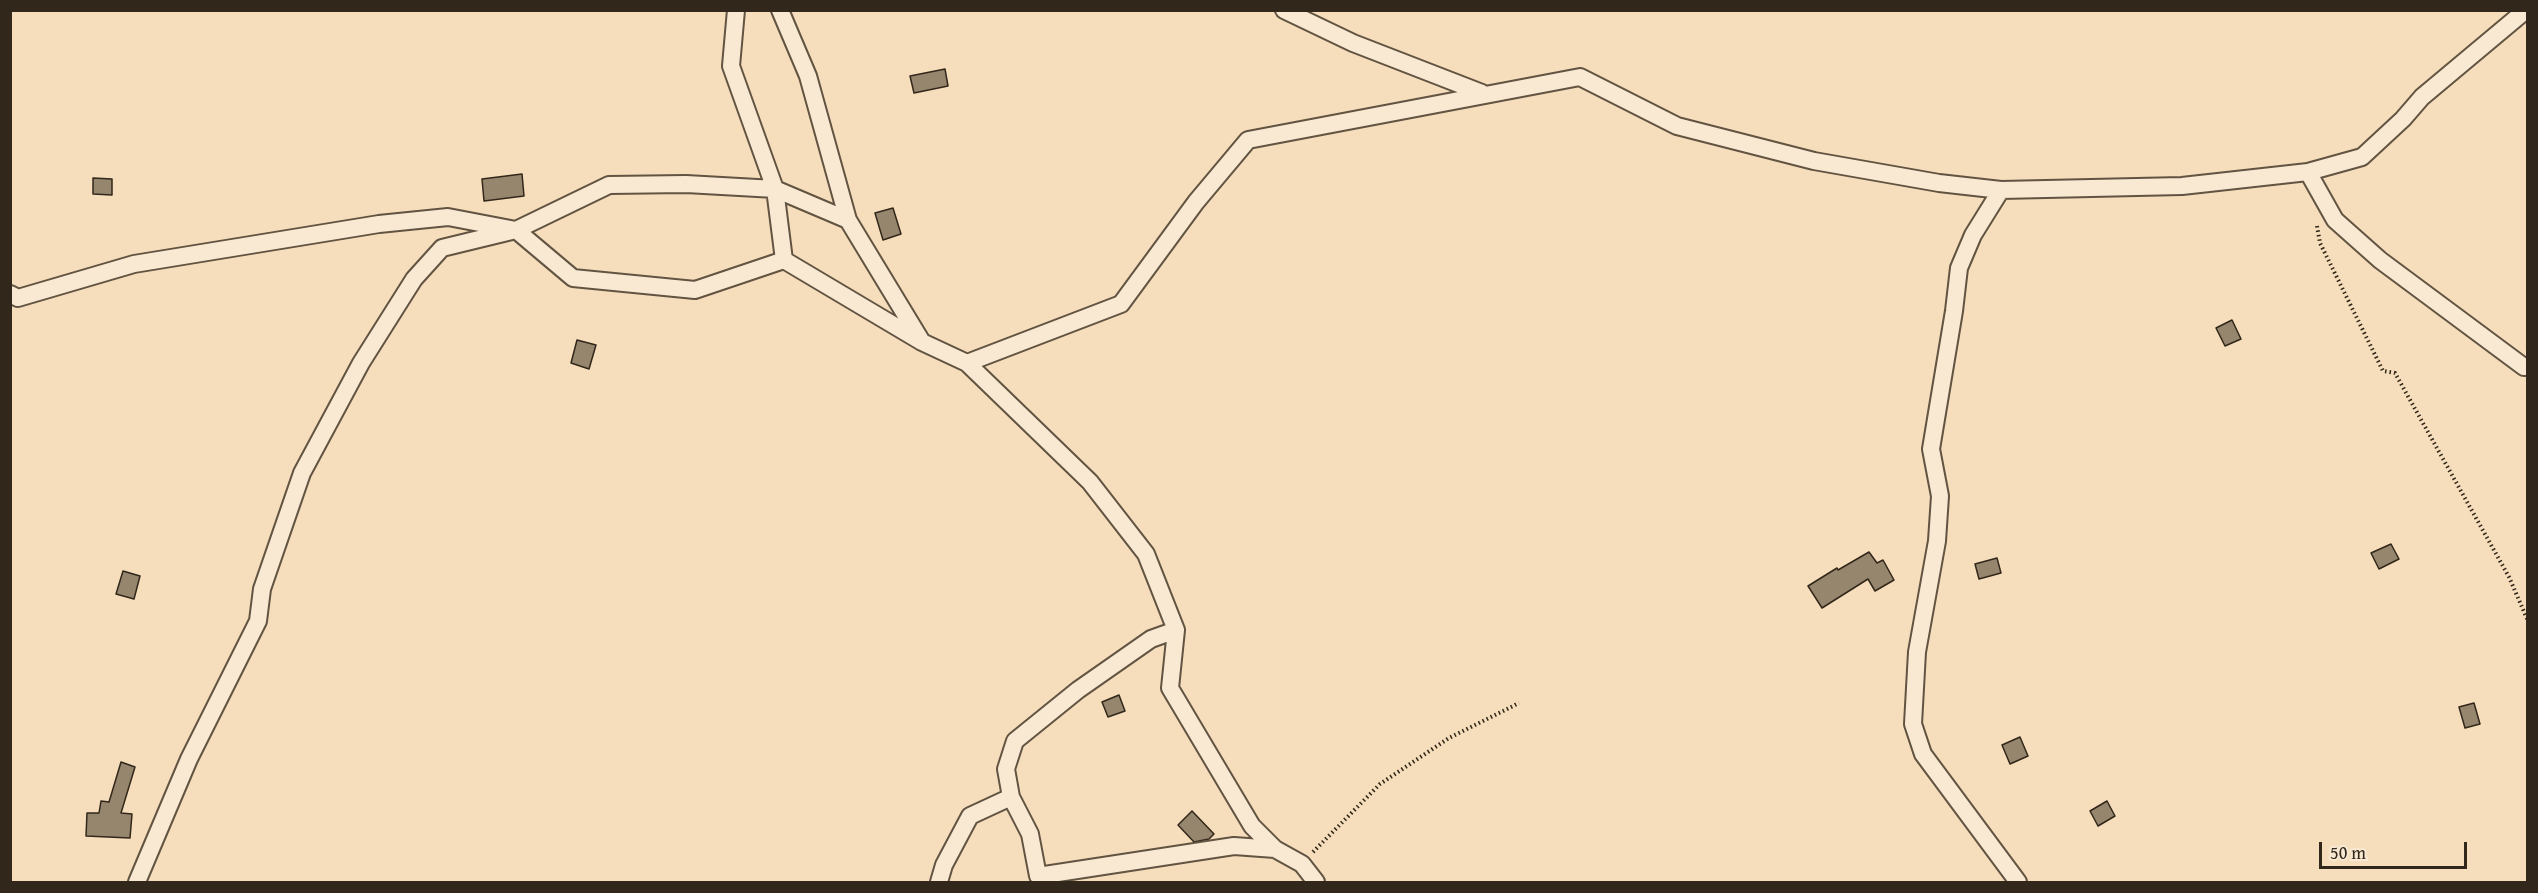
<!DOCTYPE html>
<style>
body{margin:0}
#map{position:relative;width:2538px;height:893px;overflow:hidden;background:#f6ddbb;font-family:"Gentium Book Plus",serif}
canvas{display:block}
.frame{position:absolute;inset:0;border:12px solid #31271a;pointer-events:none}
.scale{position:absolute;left:2319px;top:842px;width:148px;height:27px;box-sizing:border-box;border:3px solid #31271a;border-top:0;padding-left:8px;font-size:18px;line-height:21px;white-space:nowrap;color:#31271a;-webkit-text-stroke:4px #f9e9d3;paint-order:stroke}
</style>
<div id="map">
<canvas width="2538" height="893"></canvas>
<div class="frame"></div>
<div class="scale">50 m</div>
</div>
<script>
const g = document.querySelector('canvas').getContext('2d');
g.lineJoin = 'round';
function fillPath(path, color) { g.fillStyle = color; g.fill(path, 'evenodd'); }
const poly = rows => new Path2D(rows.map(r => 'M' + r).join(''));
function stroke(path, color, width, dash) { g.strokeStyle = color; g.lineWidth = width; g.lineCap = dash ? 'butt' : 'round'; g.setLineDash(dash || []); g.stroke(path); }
const building = poly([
 [945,69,948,86,914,93,910,76,945,69],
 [522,174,524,196,484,201,482,179,522,174],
 [93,178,112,179,112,195,93,194,93,178],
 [893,208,901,234,883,240,875,213,893,208],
 [2232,320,2241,339,2225,346,2216,328,2232,320],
 [577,340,596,345,589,369,571,363,577,340],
 [2391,544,2399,559,2379,569,2371,553,2391,544],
 [1869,552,1877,563,1883,560,1894,580,1875,591,1868,579,1822,608,1808,586,1837,568,1838,570,1869,552],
 [1997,558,2001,573,1979,579,1975,564,1997,558],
 [123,571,140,576,134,599,116,594,123,571],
 [1119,695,1125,711,1108,717,1102,702,1119,695],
 [2474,703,2480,724,2465,728,2459,707,2474,703],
 [2020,737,2028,756,2010,764,2002,745,2020,737],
 [121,762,135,767,121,813,132,814,130,838,86,836,87,813,99,813,101,801,109,802,121,762],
 [2107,801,2115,816,2098,826,2090,811,2107,801],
 [1192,811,1214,834,1209,839,1194,842,1178,825,1192,811]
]);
fillPath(building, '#97866e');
stroke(building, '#31271a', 1.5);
const minor = poly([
 [736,10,731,66,775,189,784,260],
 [780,10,808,76,848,220,922,342,967,363,1090,482,1146,554,1176,630,1170,688,1252,826,1275,849,1302,864,1316,882],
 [1284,10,1353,43,1482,93],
 [2308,172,2335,220,2380,260,2524,367,2528,367],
 [2001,190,1973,235,1959,268,1954,311,1931,449,1940,496,1937,541,1917,652,1913,724,1923,754,2018,882],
 [10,294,18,298,134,264,379,224,448,217,516,230,609,185,686,184,775,189,848,220],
 [967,363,1121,304,1196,202,1248,140,1580,77,1677,126,1814,161,1939,183,2001,190,2182,186,2308,172,2362,157,2403,119,2422,97,2526,10],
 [1176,630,1151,639,1078,690,1015,741,1006,769,1011,797,1030,834,1038,876,1234,846,1275,849],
 [137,882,189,759,258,621,262,589,302,473,361,363,414,279,442,248,516,230,573,278,695,290,784,260,922,342],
 [939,882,944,865,970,816,1011,797]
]);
stroke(minor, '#625442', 20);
stroke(poly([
 [2317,226,2320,243,2383,371,2395,373,2509,577,2528,621],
 [1313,852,1380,784,1449,738,1519,703]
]), '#31271a', 4, [1.5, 3]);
stroke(minor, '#f9e9d3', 16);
</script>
